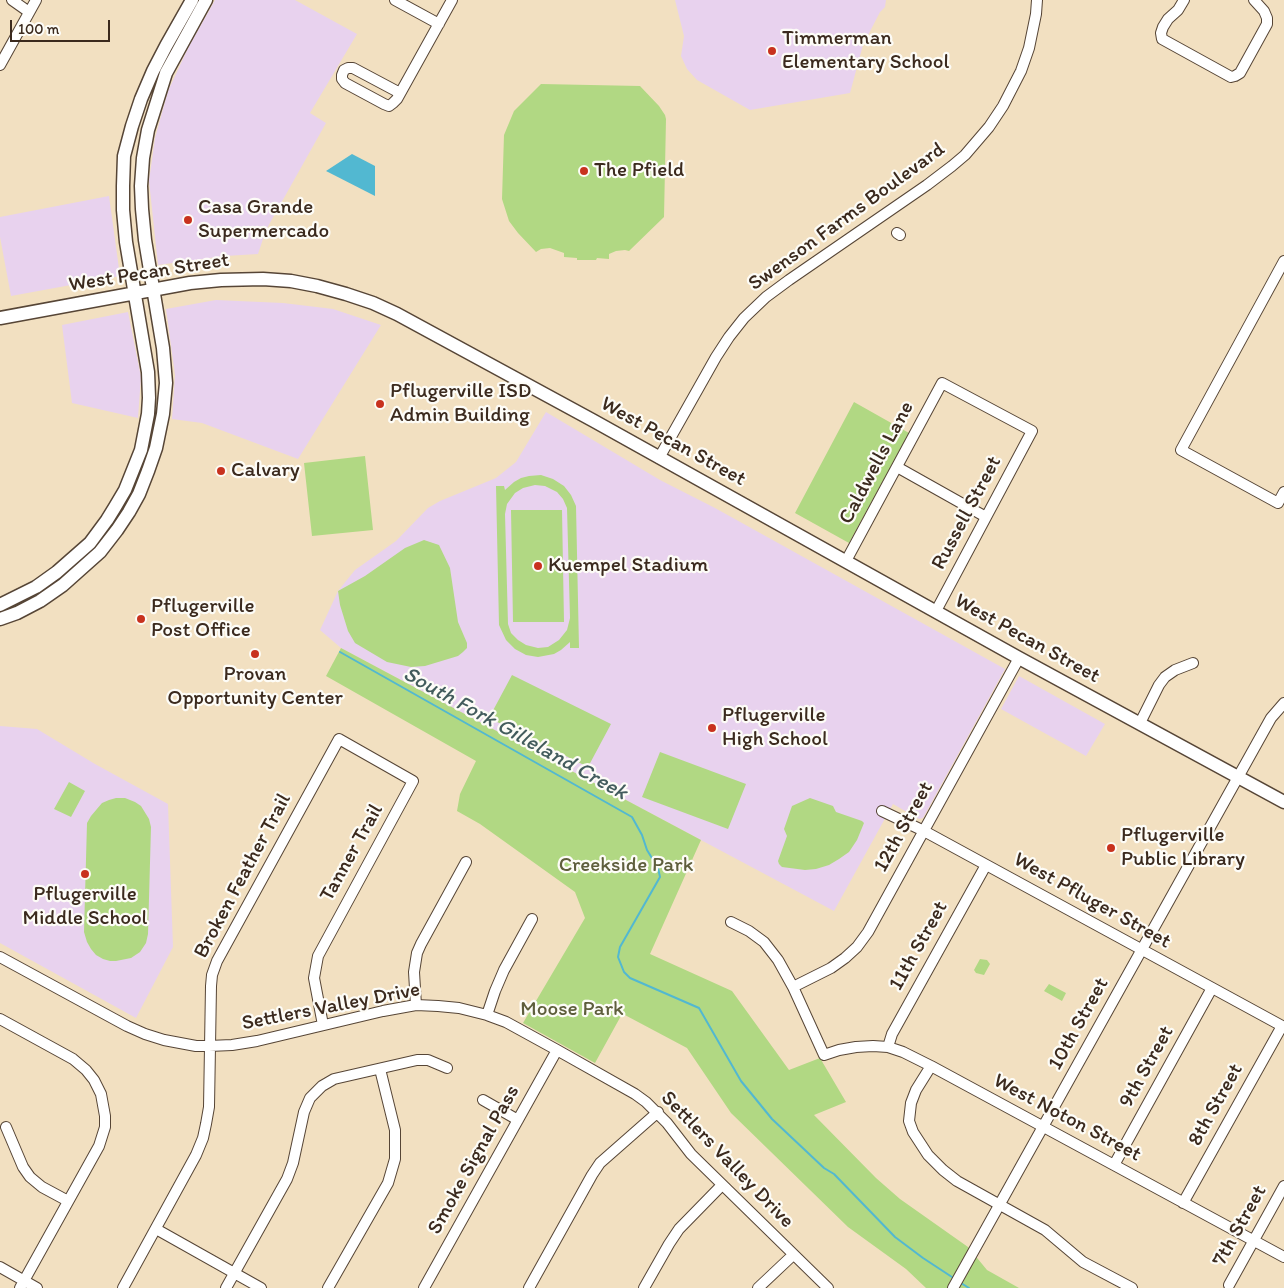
<!DOCTYPE html>
<style>
body{margin:0}
#map{position:relative;width:1284px;height:1288px;overflow:hidden;background:#f2e0c1;font-family:Itim,sans-serif}
canvas{display:block}
.scale{position:absolute;left:10px;top:20px;width:100px;height:22px;box-sizing:border-box;border:2px solid #3b2a1e;border-top:0;padding-left:6px;font-size:15px;line-height:18px;white-space:nowrap;color:#3b2a1e;-webkit-text-stroke:4px #fdfcf7;paint-order:stroke}
</style>
<div id="map">
<canvas width="1284" height="1288"></canvas>
<div class="scale">100 m</div>
</div>
<script>
const g = document.querySelector('canvas').getContext('2d');
g.lineJoin = 'round';
function fillPath(path, color) { g.fillStyle = color; g.fill(path, 'evenodd'); }
const poly = rows => new Path2D(rows.map(r => 'M' + r).join(''));
function stroke(path, color, width, dash) { g.strokeStyle = color; g.lineWidth = width; g.lineCap = dash ? 'butt' : 'round'; g.setLineDash(dash || []); g.stroke(path); }
function label(font, color, halo, rows, align = 'center') {
  g.font = font + ' Itim,sans-serif'; g.lineWidth = 4.5; g.setLineDash([]); g.textBaseline = 'middle'; g.strokeStyle = halo; g.fillStyle = color; for (const [text, x, y, turn = 0] of rows) {
    g.save(); g.translate(x, y); g.rotate((+turn || 0) * Math.PI / 180); g.textAlign = isNaN(turn) ? turn : align; if (halo) g.strokeText(text, 0, 0); g.fillText(text, 0, 0); g.restore();
  }
}
fillPath(poly([
 [215,0,295,0,357,34,310,113,326,123,266,230,258,254,225,256,158,265,149,181,155,138,168,91,188,48],
 [675,0,886,0,885,7,880,12,863,45,850,93,750,110,697,80,687,69,681,56,684,36],
 [109,196,120,276,11,296,0,237,0,217],
 [216,300,283,303,333,309,381,325,298,459,202,423,172,419,175,375,166,309],
 [128,312,141,377,138,418,72,403,62,325],
 [546,412,660,480,715,508,1005,669,923,818,919,819,893,804,834,911,341,648,320,630,338,591,355,570,396,541,428,508,440,501,496,478,516,462],
 [1019,676,1105,724,1086,756,1001,709],
 [0,726,37,729,95,764,168,804,173,947,136,1018,0,943]
]), '#e8d2ee');
fillPath(poly([
 [541,84,640,86,659,106,665,115,666,119,664,217,629,251,625,250,616,251,609,254,609,259,597,258,596,260,577,260,577,258,564,257,564,253,550,248,541,249,536,252,518,233,509,221,502,199,504,135,514,111],
 [854,402,909,433,849,543,795,513],
 [365,456,373,530,312,536,304,463],
 [541,475,553,479,564,486,571,495,576,506,579,648,570,648,570,642,561,650,554,654,538,657,526,655,515,649,506,640,499,625,496,486,504,486,505,490,514,482,521,478,529,476],
 [535,485,545,486,557,492,563,499,567,508,570,618,567,630,559,640,548,647,538,648,526,645,518,640,511,633,508,624,505,514,507,504,515,493,523,488],
 [511,510,562,510,564,622,513,622],
 [424,540,439,545,450,568,458,622,467,643,467,648,463,652,458,656,425,666,411,667,387,662,355,643,348,631,340,605,338,591,365,576,405,548],
 [341,648,701,840,650,954,732,991,789,1070,820,1058,846,1102,814,1115,876,1178,900,1199,968,1247,987,1270,1019,1288,926,1288,906,1269,848,1227,731,1113,687,1048,623,1014,622,1014,595,1063,523,1023,585,918,575,892,480,824,457,811,460,794,476,761,326,676],
 [512,675,611,724,588,767,489,718],
 [660,752,746,784,728,829,642,797],
 [69,782,85,791,71,817,54,809],
 [116,798,125,798,135,802,141,806,149,819,151,827,148,934,146,943,140,952,131,958,116,961,110,961,103,959,96,955,91,949,87,942,84,932,87,823,91,816,102,803,109,800],
 [810,798,833,806,836,812,862,821,864,823,857,840,849,852,839,859,829,865,816,869,805,870,782,867,779,864,778,861,787,836,784,829,792,806],
 [980,959,987,960,990,964,984,975,976,973,974,970],
 [1049,984,1066,993,1062,1001,1044,991]
]), '#b1d883');
fillPath(poly([
 [352,154,375,166,375,196,326,171]
]), '#52b8d1');
stroke(poly([
 [340,652,632,817,642,835,647,850,658,868,660,877,620,947,618,957,624,972,630,978,699,1008,741,1081,772,1119,824,1168,834,1174,895,1237,923,1258,955,1279],
 [961,1283,969,1288]
]), '#52b8d1', 2);
const minor = poly([
 [12,0,29,12],
 [395,0,439,24],
 [1184,0,1178,10,1168,19,1163,27,1161,33,1162,39,1231,77,1235,76,1240,73,1267,24,1267,18,1264,11,1254,0],
 [0,65,36,0],
 [400,93,353,68,348,68,344,70,342,75,342,79,345,83,384,104,389,106,393,103,397,99,452,0],
 [897,233,900,235],
 [1284,261,1181,450,1278,503,1284,492],
 [659,458,716,357,729,337,744,318,766,297,789,280,927,185,952,166,965,155,989,127,1003,106,1021,71,1029,48,1036,14,1037,0],
 [897,467,986,517],
 [846,561,942,383,1032,431,936,611],
 [1140,723,1159,685,1165,677,1175,670,1193,663],
 [882,811,924,831,1284,1027],
 [731,922,749,931,764,942,778,960,793,987,824,1055,839,1050,856,1047,873,1046,888,1047,903,1052,931,1066,1284,1257],
 [0,957,127,1026,145,1034,164,1040,196,1046,209,1046,232,1045,257,1041,383,1011,416,1005,438,1006,459,1008,487,1015,506,1022,557,1050,635,1094,646,1102,667,1123,691,1154,828,1288],
 [793,987,831,968,845,958,857,947,868,932,1019,658],
 [416,1005,414,972,417,953,421,944,466,862],
 [487,1015,495,991,504,970,532,919],
 [0,1019,73,1059,86,1070,94,1080,101,1094,105,1116,105,1127,99,1146,20,1288],
 [888,1047,892,1034,986,865],
 [931,1066,916,1090,911,1103,909,1121,913,1132,928,1155,943,1170,957,1181,1045,1230,1083,1262,1132,1288],
 [483,1100,518,1120],
 [6,1127,23,1167,30,1177,42,1187,68,1201],
 [1114,1165,1212,988],
 [1183,1203,1282,1026],
 [156,1229,261,1288],
 [0,1267,37,1288],
 [1229,1285,1284,1186],
 [123,1288,196,1155,203,1138,206,1124,209,1107,211,986,212,975,217,961,339,739,413,781,318,956,314,978,323,1025],
 [226,1288,287,1179,293,1163,304,1112,310,1098,322,1086,334,1079,417,1060,428,1060,447,1068],
 [328,1288,388,1183,395,1159,395,1130,380,1069],
 [424,1288,557,1050],
 [529,1288,592,1175,600,1163,658,1112],
 [644,1288,669,1244,679,1229,722,1185],
 [758,1288,793,1255],
 [953,1288,1271,718,1284,703]
]);
const major = poly([
 [0,318,190,283,221,280,263,279,291,281,317,286,346,294,373,303,397,314,594,421,1019,658,1284,802],
 [0,605,36,587,57,572,90,543,107,520,115,507,125,490,141,450,148,414,149,398,148,372,126,242,123,210,123,186,124,156,132,126,141,99,153,71,166,46,192,0],
 [0,619,17,613,40,601,63,585,100,552,117,530,129,512,139,494,148,471,156,448,163,414,166,383,163,348,145,240,142,209,141,186,143,158,148,130,166,73,206,0]
]);
stroke(minor, '#564536', 12);
stroke(major, '#564536', 15);
stroke(minor, '#fff', 10);
stroke(major, '#fff', 12);
for (const [x, y, r, color] of [
 [772,51,5,"#c8321e"],
 [584,171,5,"#c8321e"],
 [188,220,5,"#c8321e"],
 [380,404,5,"#c8321e"],
 [221,471,5,"#c8321e"],
 [538,566,5,"#c8321e"],
 [141,619,5,"#c8321e"],
 [255,654,5,"#c8321e"],
 [712,728,5,"#c8321e"],
 [1111,848,5,"#c8321e"],
 [85,874,5,"#c8321e"]
]) { const dot = new Path2D(); dot.arc(x, y, r, 0, 2 * Math.PI); g.fillStyle = color; g.fill(dot); stroke(dot, '#fdfcf7', 2); }
label('21px', '#3b2a1e', '#fdfcf7', [
 ["Timmerman",782,39],
 ["Elementary School",782,63],
 ["The Pfield",594,171],
 ["Casa Grande",198,208],
 ["Supermercado",198,232],
 ["Pflugerville ISD",390,392],
 ["Admin Building",390,416],
 ["Calvary",231,471],
 ["Kuempel Stadium",548,566],
 ["Pflugerville",151,607],
 ["Post Office",151,631],
 ["Provan",255,675,"center"],
 ["Opportunity Center",255,699,"center"],
 ["Pflugerville",722,716],
 ["High School",722,740],
 ["Pflugerville",1121,836],
 ["Public Library",1121,860],
 ["Pflugerville",85,895,"center"],
 ["Middle School",85,919,"center"]
], 'left');
label('21px', '#3b2a1e', '#fdfcf7', [
 ["Swenson Farms Boulevard",847,217,-36],
 ["West Pecan Street",149,273,-9],
 ["West Pecan Street",673,442,29],
 ["Caldwells Lane",877,463,-62],
 ["Russell Street",967,513,-62],
 ["West Pecan Street",1027,639,29],
 ["12th Street",904,827,-61],
 ["Tanner Trail",352,853,-61],
 ["Broken Feather Trail",243,876,-62],
 ["West Pfluger Street",1092,901,29],
 ["11th Street",919,946,-61],
 ["Settlers Valley Drive",331,1007,-11],
 ["10th Street",1079,1024,-61],
 ["9th Street",1147,1067,-61],
 ["8th Street",1216,1105,-61],
 ["West Noton Street",1067,1118,28],
 ["Smoke Signal Pass",474,1160,-61],
 ["Settlers Valley Drive",727,1160,46],
 ["7th Street",1240,1226,-61]
]);
label('21px', '#5e5e3c', '#fdfcf7', [
 ["Creekside Park",626,866],
 ["Moose Park",572,1010]
]);
label('italic 22px', '#435c5d', '#fdfcf7', [
 ["South Fork Gilleland Creek",515,734,29]
]);
</script>
